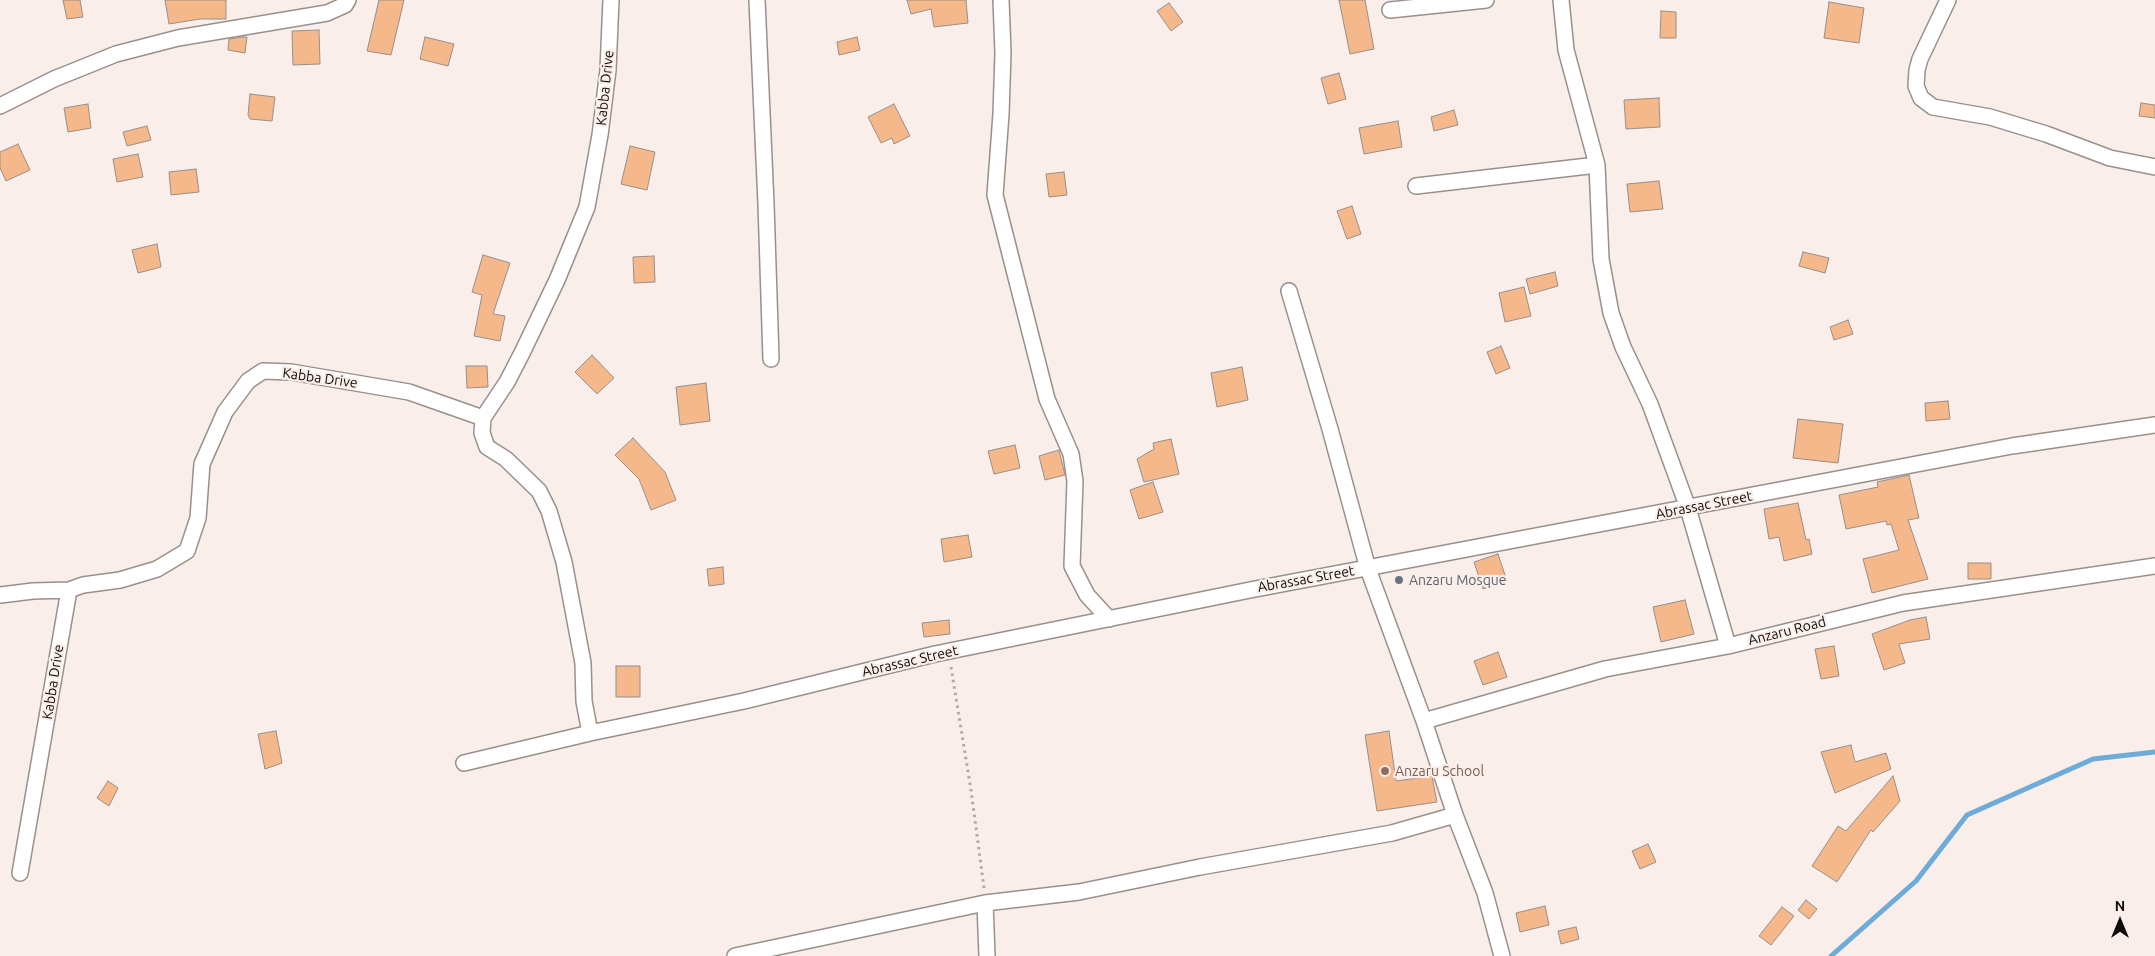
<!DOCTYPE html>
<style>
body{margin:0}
#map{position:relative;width:2155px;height:956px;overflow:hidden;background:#f9eeea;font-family:Ubuntu,sans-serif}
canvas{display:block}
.north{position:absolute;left:2095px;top:896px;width:50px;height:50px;-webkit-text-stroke:4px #f9eeea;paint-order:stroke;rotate:0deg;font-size:14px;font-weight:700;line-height:20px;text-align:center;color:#0e0b0a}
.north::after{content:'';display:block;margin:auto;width:18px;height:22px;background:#0e0b0a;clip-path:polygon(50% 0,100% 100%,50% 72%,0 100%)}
</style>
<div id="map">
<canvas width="2155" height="956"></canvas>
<div class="north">N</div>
</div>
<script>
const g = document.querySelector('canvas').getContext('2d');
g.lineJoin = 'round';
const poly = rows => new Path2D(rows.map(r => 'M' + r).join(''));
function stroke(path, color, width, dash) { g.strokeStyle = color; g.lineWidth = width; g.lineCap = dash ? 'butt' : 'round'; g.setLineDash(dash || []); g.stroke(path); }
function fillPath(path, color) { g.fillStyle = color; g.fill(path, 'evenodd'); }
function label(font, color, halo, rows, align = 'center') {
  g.font = font + ' Ubuntu,sans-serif'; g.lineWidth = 4.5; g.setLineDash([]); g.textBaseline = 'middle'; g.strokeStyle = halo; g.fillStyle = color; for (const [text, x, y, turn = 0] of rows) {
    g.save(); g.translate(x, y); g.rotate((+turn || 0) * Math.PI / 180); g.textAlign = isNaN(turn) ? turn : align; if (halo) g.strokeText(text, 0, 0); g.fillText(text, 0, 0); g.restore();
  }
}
stroke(poly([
 [1831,956,1916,881,1967,815,2093,759,2155,752]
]), '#6dabd8', 5);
const building = poly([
 [63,0,80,0,83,17,67,19,63,0],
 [165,0,226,0,226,19,200,19,169,24,165,0],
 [379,0,404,0,391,55,367,51,379,0],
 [907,0,966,0,968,23,934,27,931,9,911,14,907,0],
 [1339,0,1365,0,1374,49,1350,54,1339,0],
 [1829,2,1864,8,1859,43,1824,38,1829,2],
 [1169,3,1183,22,1171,31,1157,11,1169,3],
 [1661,11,1676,12,1676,38,1660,38,1661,11],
 [319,30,320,64,293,65,292,31,319,30],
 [243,37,247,37,245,53,228,50,229,39,243,37],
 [425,37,454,44,448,66,420,59,425,37],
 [857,37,860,50,839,55,837,42,857,37],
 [1339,73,1346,99,1328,104,1321,78,1339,73],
 [250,94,275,97,272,121,250,119,248,115,250,94],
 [1659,98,1660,127,1626,129,1624,100,1659,98],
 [2141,103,2155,105,2155,118,2139,116,2141,103],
 [88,104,91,128,68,132,64,108,88,104],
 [894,104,910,136,894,144,892,138,881,143,868,117,894,104],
 [1454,110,1458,125,1434,131,1431,117,1454,110],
 [1398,121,1402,147,1364,154,1359,128,1398,121],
 [147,126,151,140,127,146,123,132,147,126],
 [18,144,30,170,6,181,0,168,0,152,18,144],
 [630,146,655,152,647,190,621,184,630,146],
 [138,154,143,177,117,182,113,159,138,154],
 [196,169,199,192,171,195,169,172,196,169],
 [1064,172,1067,195,1049,197,1046,174,1064,172],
 [1659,181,1663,209,1630,212,1627,184,1659,181],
 [1352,206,1361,234,1347,239,1337,211,1352,206],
 [157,244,161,267,138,273,132,250,157,244],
 [1803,252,1829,258,1825,273,1799,266,1803,252],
 [483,255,510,263,493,314,505,316,500,341,474,336,482,295,472,292,483,255],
 [654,256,655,282,634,283,633,257,654,256],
 [1555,272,1558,286,1530,294,1526,279,1555,272],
 [1524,287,1531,316,1505,322,1499,293,1524,287],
 [1848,320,1853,334,1834,340,1830,327,1848,320],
 [1501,346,1510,368,1496,374,1487,352,1501,346],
 [592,355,614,378,597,394,575,372,592,355],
 [466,366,487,366,488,387,467,388,466,366],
 [1242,367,1248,400,1217,407,1211,373,1242,367],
 [706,383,710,421,680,425,676,387,706,383],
 [1948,401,1950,419,1926,421,1925,403,1948,401],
 [1798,419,1843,424,1838,463,1793,458,1798,419],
 [633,438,665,472,676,500,651,510,639,479,615,455,633,438],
 [1171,439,1179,474,1144,482,1137,459,1154,449,1153,443,1171,439],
 [1015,445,1020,468,994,474,988,451,1015,445],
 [1059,450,1065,475,1045,480,1039,456,1059,450],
 [1909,475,1919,518,1908,520,1928,579,1872,593,1863,559,1899,550,1891,524,1887,525,1886,521,1846,529,1839,495,1878,487,1877,482,1909,475],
 [1153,482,1163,512,1139,519,1130,490,1153,482],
 [1798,503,1806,540,1809,539,1812,554,1784,561,1779,537,1769,539,1764,509,1798,503],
 [968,535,972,557,944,562,941,539,968,535],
 [1498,554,1507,581,1483,589,1474,562,1498,554],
 [1968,563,1991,563,1991,579,1968,579,1968,563],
 [723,567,724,584,709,586,707,569,723,567],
 [1685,600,1694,634,1661,642,1653,607,1685,600],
 [1926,617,1930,639,1899,644,1905,663,1884,670,1872,634,1910,620,1926,617],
 [949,620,950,634,924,637,922,623,949,620],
 [1834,646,1839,676,1821,679,1815,649,1834,646],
 [1498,652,1507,677,1483,685,1474,661,1498,652],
 [616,666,640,666,640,697,616,697,616,666],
 [276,731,282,763,265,769,258,734,276,731],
 [1389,731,1396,781,1432,776,1437,802,1377,811,1365,735,1389,731],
 [1851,745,1855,762,1886,753,1891,769,1835,793,1821,752,1851,745],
 [1893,776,1900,801,1873,832,1871,830,1837,882,1812,866,1838,826,1846,831,1893,776],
 [108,781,118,788,109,806,97,798,108,781],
 [1648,844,1656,862,1640,869,1632,851,1648,844],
 [1806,900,1817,909,1809,919,1798,910,1806,900],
 [1545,906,1549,925,1520,932,1516,913,1545,906],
 [1782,907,1794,916,1771,945,1759,936,1782,907],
 [1576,927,1579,939,1561,944,1558,931,1576,927]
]);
fillPath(building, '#f4b88b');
stroke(building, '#978f89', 1);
const street = poly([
 [757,0,766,204,771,359],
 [1001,0,1003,53,1001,114,995,195,1047,399,1071,454,1075,481,1072,566,1087,595,1109,619],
 [1561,0,1566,50,1597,165,1601,259,1611,313,1623,347,1650,404,1688,508,1728,646],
 [1948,0,1920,59,1917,70,1916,86,1921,98,1933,107,1990,117,2046,134,2110,158,2155,167],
 [1390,10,1486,0],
 [0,106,54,79,116,54,178,38,327,13,345,5,348,0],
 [1416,186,1597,165],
 [1289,291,1330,429,1368,569,1424,721,1455,815,1485,893,1502,956],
 [0,595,33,591,69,590],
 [1424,721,1605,669,1728,646,1903,603,2155,566],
 [590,733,584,701,583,663,564,562,549,511,539,491,506,459,487,447,482,433,483,418,507,382,522,353,557,280,587,207,600,135,608,70,611,0],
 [464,763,590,733,744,701,935,654,1250,590,2012,446,2155,425],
 [20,873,69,590,83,585,120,580,157,569,187,551,198,518,202,464,225,412,248,381,263,371,291,372,409,392,483,418],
 [735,956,985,903],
 [987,956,985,903,1079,892,1200,867,1392,833,1455,815]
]);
stroke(street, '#99908c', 18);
stroke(poly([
 [951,667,971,790,984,888]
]), '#b1a9a6', 3, [2.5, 4]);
stroke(street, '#fff', 15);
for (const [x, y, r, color] of [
 [1399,580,5,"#6b7280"],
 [1385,771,5,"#8d6e63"]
]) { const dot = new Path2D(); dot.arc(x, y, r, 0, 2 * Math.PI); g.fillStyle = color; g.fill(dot); stroke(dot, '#f9eeea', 2); }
label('14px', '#0e0b0a', '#f9eeea', [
 ["Kabba Drive",605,88,-84],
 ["Kabba Drive",320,378,8],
 ["Abrassac Street",1704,505,-11],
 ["Abrassac Street",1306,579,-10],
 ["Anzaru Road",1787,631,-14],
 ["Abrassac Street",910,661,-13],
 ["Kabba Drive",53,682,-81]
]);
label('14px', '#5b616d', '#f9eeea', [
 ["Anzaru Mosque",1409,580]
], 'left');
label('14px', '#785e54', '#f9eeea', [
 ["Anzaru School",1395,771]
], 'left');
</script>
